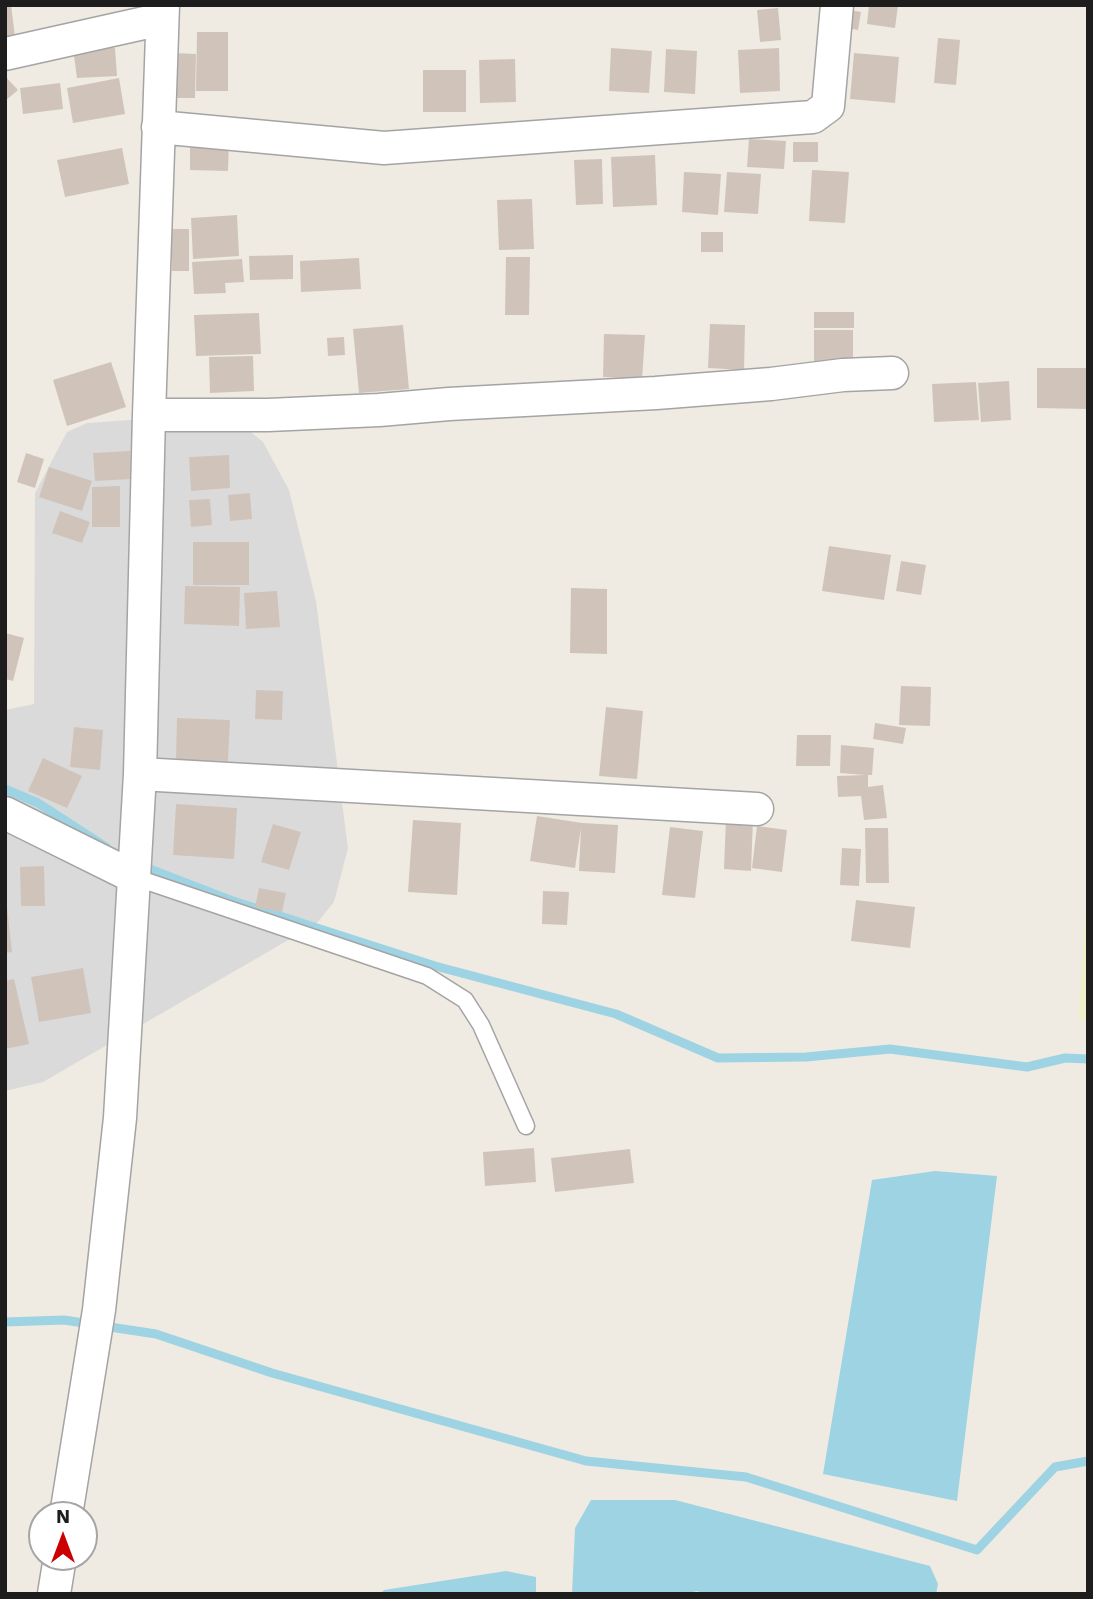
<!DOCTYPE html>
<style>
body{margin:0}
#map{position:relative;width:1093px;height:1599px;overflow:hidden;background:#efebe2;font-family:"Work Sans",sans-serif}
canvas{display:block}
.frame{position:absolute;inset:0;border:7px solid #1d1d1d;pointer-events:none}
.north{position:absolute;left:28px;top:1501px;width:70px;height:70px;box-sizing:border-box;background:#fff;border:2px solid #a5a5a5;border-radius:50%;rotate:0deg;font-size:19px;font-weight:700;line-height:28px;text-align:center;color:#1d1d1d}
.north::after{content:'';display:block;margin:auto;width:24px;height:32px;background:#ca0001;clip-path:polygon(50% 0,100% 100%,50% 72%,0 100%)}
</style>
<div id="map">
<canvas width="1093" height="1599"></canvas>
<div class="frame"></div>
<div class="north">N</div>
</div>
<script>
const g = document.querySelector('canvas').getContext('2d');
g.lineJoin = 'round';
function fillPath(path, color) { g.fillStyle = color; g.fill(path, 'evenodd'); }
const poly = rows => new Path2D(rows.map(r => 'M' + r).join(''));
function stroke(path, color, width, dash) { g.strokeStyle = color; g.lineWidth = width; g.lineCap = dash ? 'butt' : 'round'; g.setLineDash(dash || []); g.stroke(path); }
fillPath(poly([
 [130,420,246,428,263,442,289,490,316,601,348,848,334,902,316,924,43,1082,5,1091,5,710,34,704,35,493,67,432,87,423]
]), '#dbdada');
fillPath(poly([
 [1088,883,1088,1018,1078,1021]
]), '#eef0cb');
fillPath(poly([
 [935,1171,997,1176,957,1501,823,1474,872,1180],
 [591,1500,675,1500,930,1566,938,1584,936,1594,706,1594,697,1591,685,1594,572,1594,575,1528],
 [506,1571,536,1577,536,1594,380,1594,384,1590]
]), '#9dd3e2');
stroke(poly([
 [5,789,38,803,106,847],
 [147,868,230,900,435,966,616,1014,718,1058,806,1057,890,1049,1027,1067,1065,1058,1088,1059],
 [5,1322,64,1320,156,1334,272,1373,586,1461,746,1477,977,1550,1055,1467,1088,1461]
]), '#9dd3e2', 9);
fillPath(poly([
 [5,5,11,5,15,37,5,39],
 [869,5,898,5,895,28,867,24],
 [778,8,781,40,760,42,757,10],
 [840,8,861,12,858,30,837,26],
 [197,32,228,32,228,91,196,91],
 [938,38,960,40,956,85,934,83],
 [73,48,115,48,117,76,77,78],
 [611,48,652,51,649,93,609,91],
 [779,48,780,91,740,93,738,50],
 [666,49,697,51,695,94,664,92],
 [174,53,196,54,195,98,174,98],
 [854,53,899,57,895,103,850,99],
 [515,59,516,102,480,103,479,60],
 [423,70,466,70,466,112,423,112],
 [5,76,18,90,5,101],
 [119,78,125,114,73,123,67,88],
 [60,83,63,109,23,114,20,88],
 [190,139,229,140,228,171,190,170],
 [749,139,786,141,784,169,747,167],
 [793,142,818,142,818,162,793,162],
 [122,148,129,184,65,197,57,160],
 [655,155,657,205,613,207,611,157],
 [602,159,603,204,576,205,574,160],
 [812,170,849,172,845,223,809,221],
 [684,172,721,174,718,215,682,212],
 [727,172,761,174,758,214,724,212],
 [532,199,534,249,499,250,497,200],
 [237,215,239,256,193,259,191,218],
 [172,229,189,229,189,271,172,271],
 [701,232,723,232,723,252,701,252],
 [293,255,293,279,250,280,249,256],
 [506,257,530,257,529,315,505,315],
 [359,258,361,289,301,292,300,261],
 [242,259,244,282,225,283,226,293,194,294,192,262],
 [814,312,854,312,854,328,814,328],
 [259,313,261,354,196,356,194,315],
 [710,324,745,325,744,370,708,368],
 [403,325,409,389,359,393,353,329],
 [814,330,853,330,853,366,814,365],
 [604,334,645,335,642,379,603,377],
 [344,337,345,355,328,356,327,338],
 [253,356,254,391,210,393,209,357],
 [111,362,126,407,67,426,53,380],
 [1037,368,1088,368,1088,409,1037,408],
 [1009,381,1011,420,981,422,978,383],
 [976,382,979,420,934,422,932,384],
 [130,451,131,479,95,481,93,453],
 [26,453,44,459,35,488,17,482],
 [229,455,230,488,191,491,189,457],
 [49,467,92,481,82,511,39,497],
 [120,486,120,527,92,527,92,487],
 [250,493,252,519,230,521,228,495],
 [210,499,212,525,191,527,189,500],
 [60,511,90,522,82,543,52,533],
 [193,542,249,542,249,585,193,585],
 [829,546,891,555,884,600,822,591],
 [901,561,926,565,921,595,896,591],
 [185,586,240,587,239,626,184,624],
 [571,588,607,589,607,654,570,653],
 [277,591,280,627,246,629,244,593],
 [5,633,24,638,13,681,5,679],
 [901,686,931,687,930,726,899,725],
 [256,690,283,691,282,720,255,719],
 [606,707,643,711,637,779,599,776],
 [177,718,230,720,228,761,176,760],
 [875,723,906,728,903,744,873,739],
 [74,727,103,730,100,770,70,767],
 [797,735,831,735,830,766,796,766],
 [841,745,874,748,872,775,868,775,868,787,883,785,887,818,864,820,861,796,838,797,837,776,865,775,840,773],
 [43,758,82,776,67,808,28,791],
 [176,804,237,808,234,859,173,855],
 [537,816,582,823,618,825,615,873,579,871,581,828,575,868,530,861],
 [726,818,753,819,751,871,724,869],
 [413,820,461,823,457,895,408,892],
 [273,824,301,832,289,870,261,862],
 [757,826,787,830,782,872,752,868],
 [670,827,703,831,695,898,662,895],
 [865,828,888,828,889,883,866,883],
 [842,848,861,849,859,886,840,885],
 [44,866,45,906,21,906,20,867],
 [259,888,286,893,282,912,255,907],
 [543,891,569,892,567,925,542,924],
 [856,900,915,907,910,948,851,941],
 [7,907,12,952,5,953,5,908],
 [83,968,91,1013,39,1022,31,977],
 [14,979,29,1044,5,1049,5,981],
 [534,1148,536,1182,485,1186,483,1152],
 [630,1149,634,1183,555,1192,551,1158]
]), '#d0c4ba');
const lane = poly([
 [134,877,427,976,465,1000,481,1025,526,1126]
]);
const street = poly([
 [5,54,162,19],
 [158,127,384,148,813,117,828,106,837,5],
 [149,415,268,415,379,410,449,404,656,393,771,384,843,375,892,373],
 [140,774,757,809],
 [5,813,134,877],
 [66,1515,99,1310,120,1118,140,774,149,415,163,5],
 [54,1594,60,1557]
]);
stroke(lane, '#a4a4a4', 19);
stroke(street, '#a4a4a4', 35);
stroke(lane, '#fff', 16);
stroke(street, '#fff', 32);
</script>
